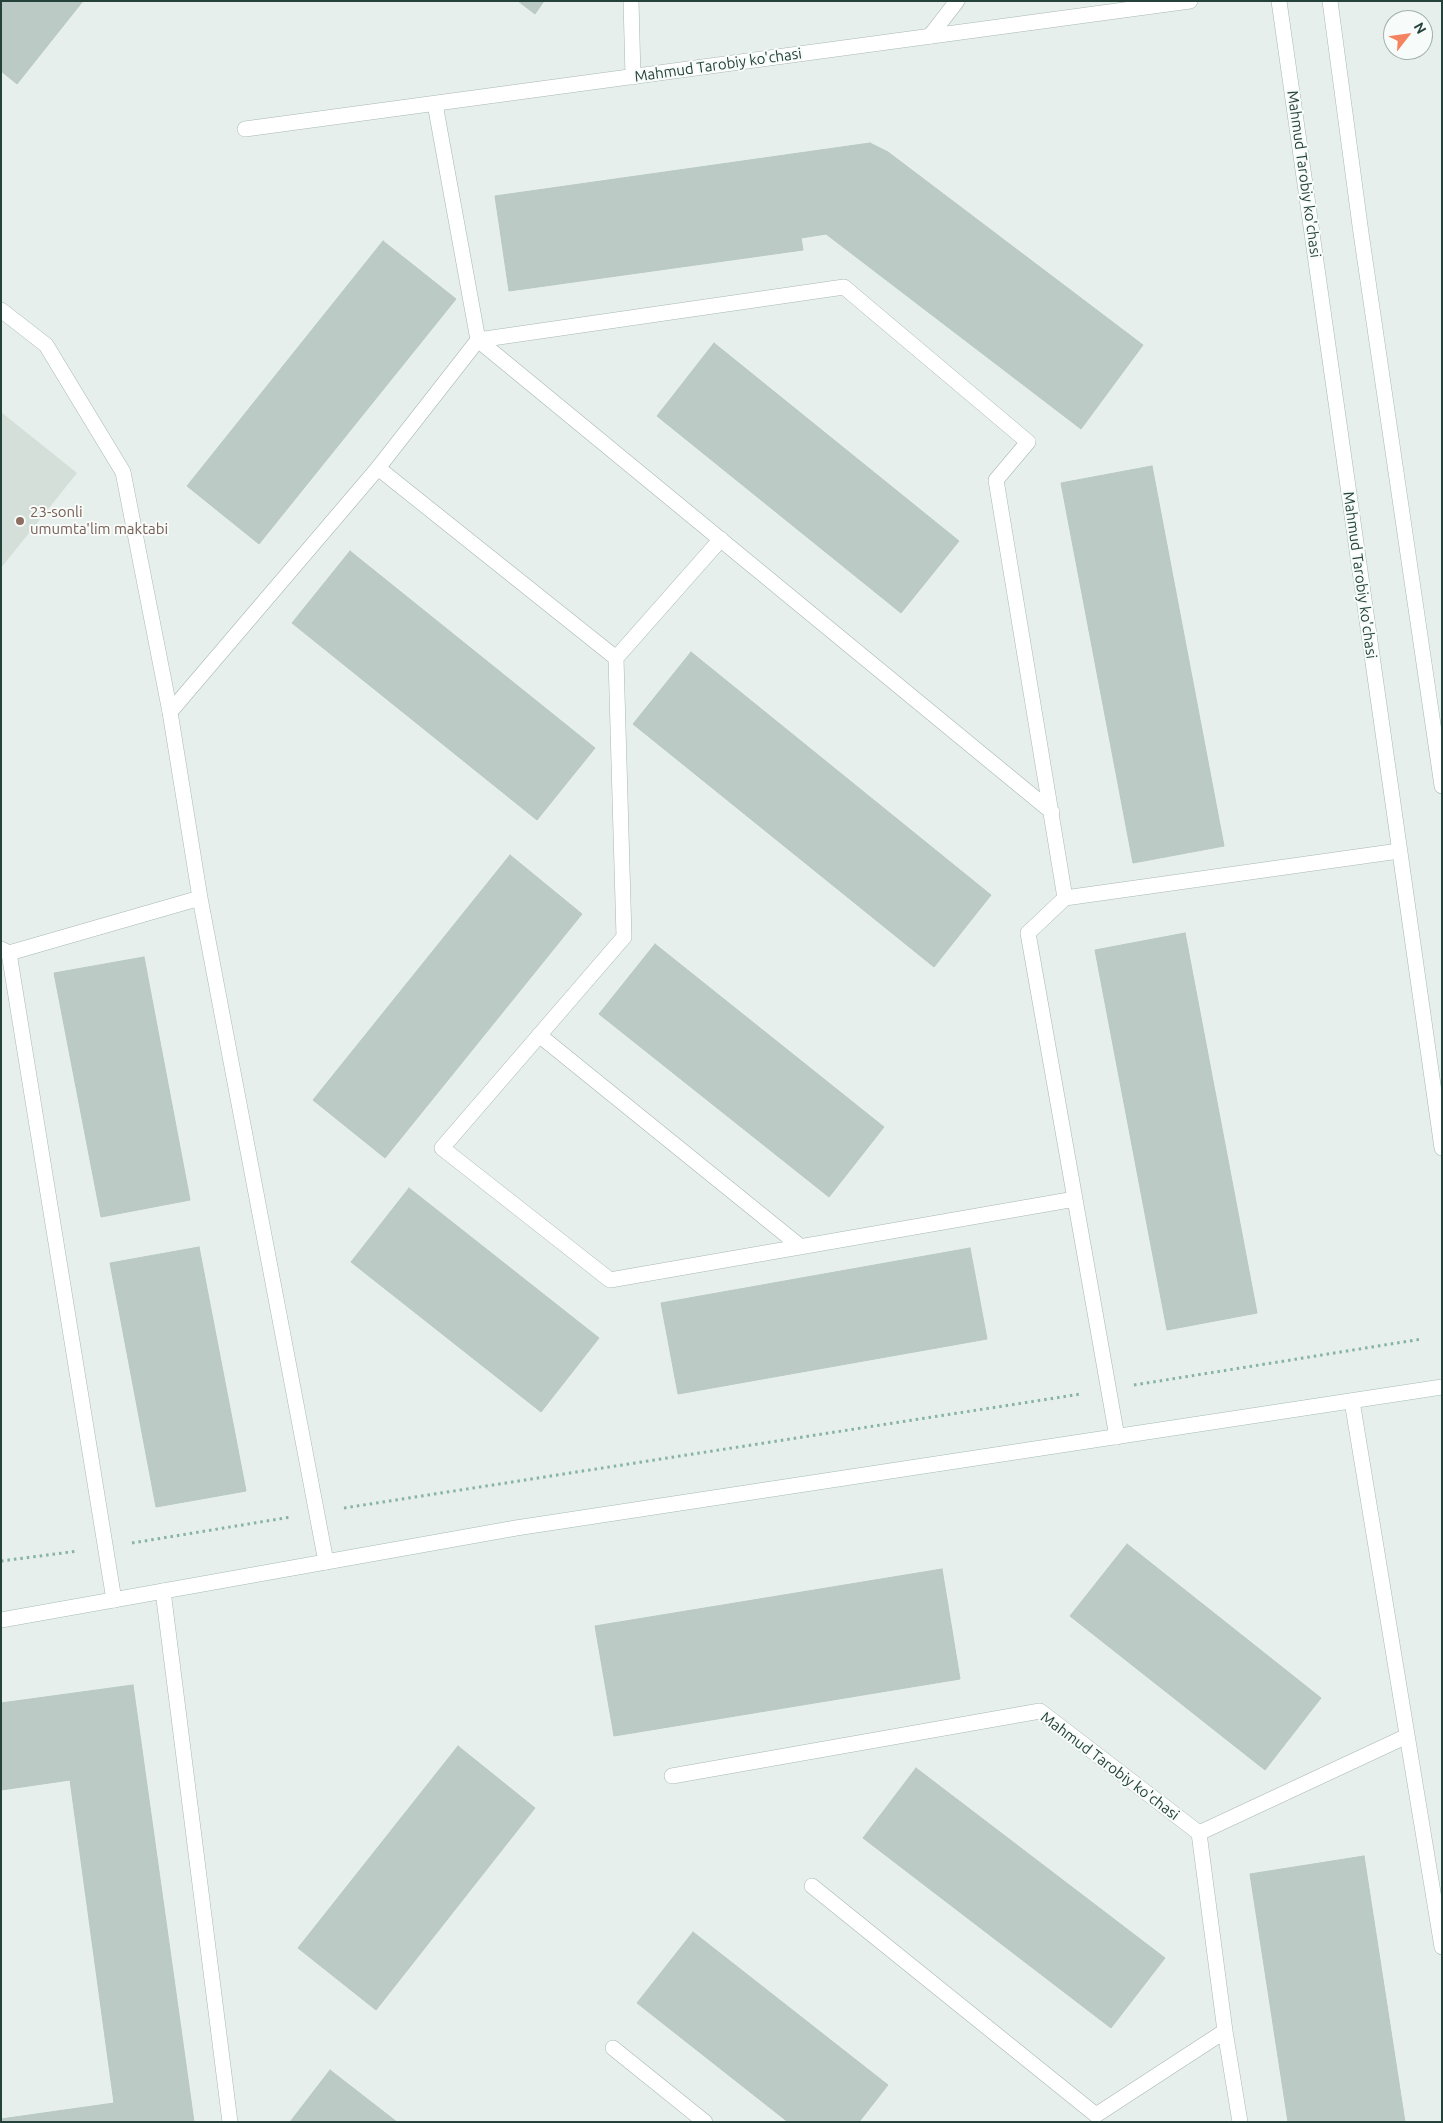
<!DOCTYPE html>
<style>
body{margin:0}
#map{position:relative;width:1443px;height:2123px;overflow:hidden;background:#e6efeb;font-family:Ubuntu,sans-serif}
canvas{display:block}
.frame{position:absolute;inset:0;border:2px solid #24423a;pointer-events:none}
.north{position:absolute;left:1383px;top:10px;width:50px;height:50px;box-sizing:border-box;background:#f7fbf9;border:1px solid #a3b1ad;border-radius:50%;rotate:60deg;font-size:14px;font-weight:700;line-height:20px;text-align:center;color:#24423a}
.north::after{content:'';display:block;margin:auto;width:18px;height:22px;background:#f4845f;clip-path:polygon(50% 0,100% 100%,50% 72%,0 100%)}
</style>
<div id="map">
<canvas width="1443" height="2123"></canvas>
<div class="frame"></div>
<div class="north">N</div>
</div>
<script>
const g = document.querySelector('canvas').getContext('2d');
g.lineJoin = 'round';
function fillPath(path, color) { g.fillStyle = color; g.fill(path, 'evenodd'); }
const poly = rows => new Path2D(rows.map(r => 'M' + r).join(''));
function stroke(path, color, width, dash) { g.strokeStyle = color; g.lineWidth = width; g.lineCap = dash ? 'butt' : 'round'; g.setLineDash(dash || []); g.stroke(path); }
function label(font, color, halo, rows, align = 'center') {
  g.font = font + ' Ubuntu,sans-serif'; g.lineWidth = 4; g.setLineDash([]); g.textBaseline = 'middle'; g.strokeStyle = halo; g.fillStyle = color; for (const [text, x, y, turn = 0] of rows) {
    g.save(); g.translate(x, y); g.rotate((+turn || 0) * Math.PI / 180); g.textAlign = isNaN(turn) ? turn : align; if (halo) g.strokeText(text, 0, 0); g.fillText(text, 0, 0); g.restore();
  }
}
fillPath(poly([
 [1,412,77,473,1,568]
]), '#d4dfda');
const building = poly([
 [1,1,83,1,17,84,1,71,1,1],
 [518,1,544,1,535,14,518,1],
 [870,143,888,152,1143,345,1081,429,826,234,801,238,803,250,509,291,495,196,870,143],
 [383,241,456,299,259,544,187,486,383,241],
 [714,343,959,541,901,613,657,416,714,343],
 [1152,466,1224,846,1133,863,1061,483,1152,466],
 [350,551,595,748,537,820,292,623,350,551],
 [691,652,991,895,934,967,633,724,691,652],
 [510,855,582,914,385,1158,313,1100,510,855],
 [1185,933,1257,1313,1167,1330,1095,950,1185,933],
 [655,944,884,1127,829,1197,599,1014,655,944],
 [144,957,190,1200,101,1217,54,973,144,957],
 [409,1188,599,1338,541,1412,351,1262,409,1188],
 [199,1247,246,1491,156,1507,110,1263,199,1247],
 [970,1248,987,1339,678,1394,661,1303,970,1248],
 [1127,1544,1321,1698,1265,1770,1070,1616,1127,1544],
 [942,1569,960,1679,614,1736,595,1626,942,1569],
 [133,1685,194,2122,1,2122,1,2119,114,2103,70,1780,1,1790,1,1703,133,1685],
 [458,1746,535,1808,376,2010,298,1948,458,1746],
 [916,1768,1165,1958,1111,2028,863,1838,916,1768],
 [1364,1856,1405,2122,1288,2122,1250,1874,1364,1856],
 [693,1932,888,2085,859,2122,788,2122,637,2003,693,1932],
 [330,2070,397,2122,290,2122,330,2070]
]);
fillPath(building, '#bbcac4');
stroke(building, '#b8c9c2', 1);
const lane = poly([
 [631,1,633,77],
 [930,36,957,1],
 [435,104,478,340,1052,812],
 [378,468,616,658],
 [721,539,616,658,624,937,442,1148,610,1280,1075,1199],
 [170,712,378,468,478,340,844,287,1028,442,996,480,1065,898,1028,933,1117,1437],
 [1065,898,1399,851],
 [539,1035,801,1247],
 [1352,1401,1442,1947],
 [163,1591,230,2122],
 [672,1776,1040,1711,1199,1833,1225,2031,1240,2122],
 [1199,1833,1407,1736],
 [812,1886,1096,2115,1225,2031],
 [613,2048,705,2122]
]);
const street = poly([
 [245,129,1190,1],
 [1,310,46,345,123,472,170,712,200,898,326,1562],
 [1,949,9,953,200,898],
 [9,953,114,1600]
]);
const secondary = poly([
 [1279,1,1442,1148],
 [1330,1,1361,233,1442,786],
 [1,1620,516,1528,1442,1387]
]);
stroke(lane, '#a8b8b2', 16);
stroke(street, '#a8b8b2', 16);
stroke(secondary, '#a4bbb3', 16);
stroke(poly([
 [1134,1385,1422,1339],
 [344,1508,1081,1394],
 [132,1543,291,1517],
 [1,1561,78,1551]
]), '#86b3a5', 3, [2.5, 4]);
stroke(lane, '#fff', 15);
stroke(street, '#fff', 15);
stroke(secondary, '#fff', 15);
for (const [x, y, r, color] of [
 [20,521,5,"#8d6e63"]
]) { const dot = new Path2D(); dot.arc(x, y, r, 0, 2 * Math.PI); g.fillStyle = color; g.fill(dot); stroke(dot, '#f7fbf9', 2); }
label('15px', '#24423a', '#f7fbf9', [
 ["Mahmud Tarobiy ko'chasi",718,65,-8],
 ["Mahmud Tarobiy ko'chasi",1304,174,82],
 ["Mahmud Tarobiy ko'chasi",1360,575,82],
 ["Mahmud Tarobiy ko'chasi",1110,1766,37]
]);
label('15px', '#785e54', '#f7fbf9', [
 ["23-sonli",30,512],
 ["umumta'lim maktabi",30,529]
], 'left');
</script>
